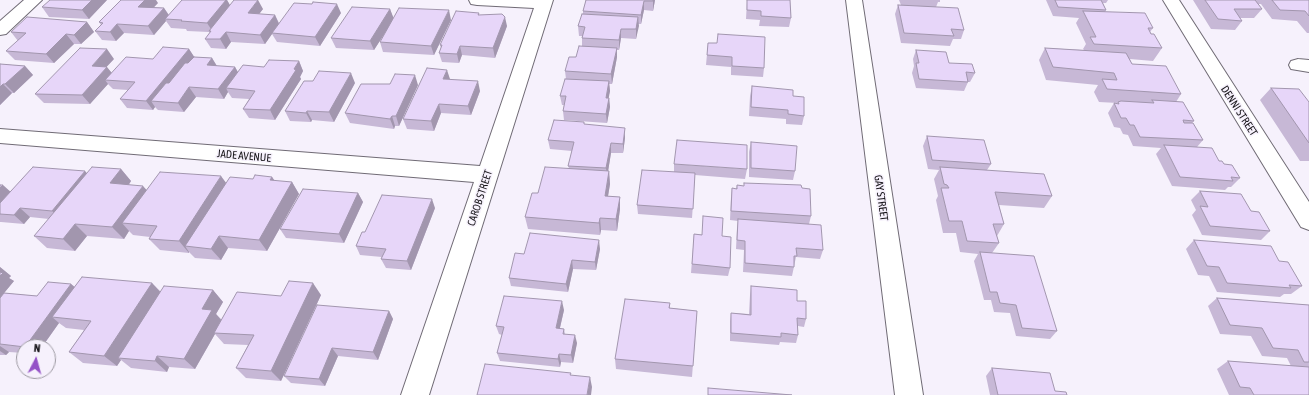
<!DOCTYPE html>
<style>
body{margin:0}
#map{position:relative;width:1309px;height:395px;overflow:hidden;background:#f6f1fc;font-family:"Asap Condensed",sans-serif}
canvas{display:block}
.north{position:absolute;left:16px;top:339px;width:40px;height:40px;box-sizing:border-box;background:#f6f1fc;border:1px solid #9c99a1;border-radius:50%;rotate:6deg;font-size:11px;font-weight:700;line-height:16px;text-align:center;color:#161418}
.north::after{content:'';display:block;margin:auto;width:14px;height:18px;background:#9452c7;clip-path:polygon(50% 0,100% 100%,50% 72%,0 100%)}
</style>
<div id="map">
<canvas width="1309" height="395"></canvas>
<div class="north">N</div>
</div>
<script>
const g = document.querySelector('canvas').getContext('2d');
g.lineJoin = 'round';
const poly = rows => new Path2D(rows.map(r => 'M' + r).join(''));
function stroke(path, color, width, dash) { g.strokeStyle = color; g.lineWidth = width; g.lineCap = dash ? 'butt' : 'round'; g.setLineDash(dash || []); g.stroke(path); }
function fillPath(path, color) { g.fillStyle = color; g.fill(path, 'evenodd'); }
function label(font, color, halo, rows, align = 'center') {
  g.font = font + ' "Asap Condensed",sans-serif'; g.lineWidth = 3; g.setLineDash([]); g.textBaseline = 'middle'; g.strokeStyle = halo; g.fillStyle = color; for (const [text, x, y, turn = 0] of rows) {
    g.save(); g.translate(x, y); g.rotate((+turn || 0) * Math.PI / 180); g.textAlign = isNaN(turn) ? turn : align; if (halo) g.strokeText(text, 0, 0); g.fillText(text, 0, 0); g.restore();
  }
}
const minor = poly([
 [24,0,42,0,6,34,0,35,0,21,24,0],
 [469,0,553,0,429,395,401,395,474,182,0,143,0,129,480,166,534,8,477,5,471,4,469,0],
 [846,0,862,0,923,395,895,395,846,0],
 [1163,0,1179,0,1309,202,1309,230,1301,227,1163,0],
 [1298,59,1309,60,1309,72,1291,69,1289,65,1291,61,1298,59]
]);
stroke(minor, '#706b75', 2);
fillPath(minor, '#fff');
fillPath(poly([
 [107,0,89,19,49,17,42,7],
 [182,0,227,0,230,5,263,9,259,14,275,15,279,23,341,13,320,46,277,42,272,34,265,44,231,42,226,49,211,48,205,39,210,33,209,32,187,31,186,29,171,28,166,21,154,35,124,33,116,41,102,40,95,31,101,25,99,22,158,3,153,7,164,8,169,15],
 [586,0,655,0,653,11,644,10,641,24,638,24,636,39,621,38,619,50,617,50,617,57,612,84,609,84,610,91,608,98,609,98,610,107,607,123,564,120,563,111,564,105,562,105,560,96,566,79,565,71,576,57,582,46,582,36,579,36,578,26,583,14,583,11],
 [747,0,790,0,791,18,789,27,759,26,760,20,746,19],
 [899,0,940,0,940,2,938,2,936,7,964,30,961,39,953,39,950,46,901,43,895,14,898,5,901,5],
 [1046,0,1108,0,1106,3,1103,3,1106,10,1105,12,1153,28,1150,32,1162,48,1153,61,1130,59,1132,64,1181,94,1176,102,1194,121,1192,123,1203,140,1197,147,1224,164,1240,178,1231,187,1228,187,1225,190,1172,186,1156,154,1161,148,1133,146,1128,135,1123,134,1120,128,1114,127,1108,113,1114,103,1117,104,1118,103,1099,102,1094,92,1098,85,1046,80,1039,60,1045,48,1084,50,1083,49,1086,44,1076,23,1079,18,1053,16],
 [1193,0,1309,0,1309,33,1307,33,1297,21,1272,19,1261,4,1258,4,1262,9,1254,18,1240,18,1242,21,1235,30,1211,29],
 [390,9,393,18,451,20,434,55,383,52,380,42,388,28,374,50,336,48,331,38],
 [479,13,479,15,507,26,495,58,462,55,459,63,442,62,439,53,441,48,440,45],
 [87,22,94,32,81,44,74,44,54,63,15,60,6,51,18,41,11,32],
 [708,43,764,68,763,77,731,75,731,67,706,65],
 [189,49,194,57,212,58,217,66,235,67,238,72,264,67,299,61,303,71,300,77,301,79,275,120,249,118,243,109,249,99,232,98,228,92,224,99,196,97,184,112,158,110,155,107,153,110,127,108,120,99,128,90,113,89,108,84,90,104,44,103,35,94,114,59,106,67,112,73,153,59],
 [916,50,975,73,970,82,968,82,964,91,916,88,912,73,914,66,913,59],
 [0,64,25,66,33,75,14,93,12,93,0,105],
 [450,79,480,91,471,115,441,113,434,131,407,129,403,119],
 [355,83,334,122,312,120,311,122,290,121,285,111],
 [418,85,399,126,395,126,394,129,350,123,345,113],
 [752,86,793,96,804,116,802,125,786,124,786,119,749,116,750,96],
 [1271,88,1309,102,1309,161,1300,161,1260,100],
 [584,124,625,138,623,153,611,153,608,171,609,171,610,184,608,196,620,197,620,209,617,231,601,230,600,235,528,229,525,217,538,193,569,168,568,166,572,151,550,149,548,140],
 [927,136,991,164,987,170,1052,196,1044,208,999,205,1004,224,997,236,999,243,992,253,1057,331,1050,339,1016,336,1010,313,994,312,991,300,984,300,974,261,978,254,960,252,956,233,943,233,936,200,938,196,934,179,939,170,928,169,923,146],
 [751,142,795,171,793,180,749,177,749,152],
 [674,164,747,169,745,179,695,175,692,218,638,214,637,205,674,172],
 [121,169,131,181,129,185,147,190,226,183,253,179,272,177,275,181,292,182,299,194,267,251,228,248,221,260,195,258,189,252,189,253,160,250,149,239,150,237,133,235,129,231,124,239,87,236,75,251,47,248,34,236,49,219,30,217,24,224,1,222,0,222,0,185,10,192,87,173],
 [744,183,802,188,811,216,809,224,823,250,820,259,796,257,792,276,743,272,744,250,736,249,737,228,738,221,730,220,731,197,732,188,736,189,737,185,744,186],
 [1200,191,1251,211,1270,231,1261,240,1202,235,1192,215,1196,210,1191,200],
 [358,193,363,202,344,243,286,238,280,229],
 [435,208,411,270,386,268,381,259,382,257,360,255,356,246,365,232],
 [694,234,722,236,730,268,728,276,691,273],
 [1194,240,1279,261,1302,286,1291,294,1284,294,1280,297,1217,292,1209,276,1198,275,1186,249],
 [600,249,596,270,573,269,568,292,511,286,509,278,524,254],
 [0,267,11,276,9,278,14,281,4,293,37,296,71,284,75,287,152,283,161,292,213,290,223,302,216,314,222,320,281,296,321,295,281,381,246,378,236,368,248,345,224,344,215,334,195,369,169,367,167,372,131,368,121,360,117,366,83,363,69,352,84,330,66,328,59,323,42,347,24,347,24,353,9,352,6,355,0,355],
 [751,286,797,301,806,319,804,327,798,326,798,335,796,343,780,342,779,345,730,341,730,321,731,313,749,314,750,295],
 [1217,298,1309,305,1309,395,1229,395,1217,369,1228,361,1291,366,1287,358,1262,356,1251,336,1220,334,1208,306],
 [670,303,670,308,697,311,692,377,616,369,615,359],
 [564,310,560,328,564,329,565,334,577,343,573,363,561,362,560,367,500,361,497,353,502,335,499,334,496,326],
 [389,311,393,319,378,360,338,356,325,386,291,383,284,376],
 [992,368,1055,391,1067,395,990,395,986,376]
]), '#c7b8d6');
fillPath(poly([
 [92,0,107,0,89,19,82,10],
 [145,0,156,0,158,3,145,17,138,7],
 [226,0,227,0,232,9,213,32,207,23],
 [258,0,263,9,253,22,248,13],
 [653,0,655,0,653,11],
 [644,1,644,10,641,24,641,15],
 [337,4,341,13,320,46,315,37],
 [164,8,170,17,165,19,166,21,154,35,148,26],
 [390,9,394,19,374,50,370,41],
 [449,10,451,20,434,55,431,46],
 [275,15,279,24,272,33,272,34,265,44,260,35],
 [505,17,507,26,495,58,493,48],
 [638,17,639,26,636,39,636,29],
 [87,22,94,32,81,44,74,35],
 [117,24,124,33,116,41,110,32],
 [621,29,621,38,619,50,619,40],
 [226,32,231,42,226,49,220,39],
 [66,34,74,44,54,63,46,54],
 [460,46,462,55,459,63,457,54],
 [617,48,617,57,612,84,611,74],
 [107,49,114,59,99,75,92,66],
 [189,49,195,58,151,101,155,107,153,110,146,101],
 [212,58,218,68,207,65],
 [299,61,303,71,300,77,301,79,275,120,270,110],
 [25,66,33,75,14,93,5,84],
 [107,67,115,77,105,80,108,84,90,104,82,95],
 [235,67,240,76,226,88,228,92,224,99,218,89],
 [447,70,450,79,443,79],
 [351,73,355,83,334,122,329,112],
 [415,75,418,85,399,126,396,116],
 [478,81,480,91,471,115,468,106],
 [609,81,610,91,607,107,606,98],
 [3,84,12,93,0,105,0,87],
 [189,87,196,97,184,112,178,103],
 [609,98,610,107,607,123,606,114],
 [439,104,441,113,434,131,431,121],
 [307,111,312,120,311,122,306,113],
 [392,116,395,126,394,129,390,119],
 [625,128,625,138,623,153,623,144],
 [611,143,611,153,607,178,606,168],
 [121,169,131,181,121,195,110,183],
 [85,171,93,180,61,220,52,211],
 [609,171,610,184,606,208,605,196],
 [221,176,230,188,185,246,189,252,189,253,179,241],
 [272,177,280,189,270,180],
 [292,182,299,194,267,251,259,240],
 [3,185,13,194,0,209,0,188],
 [143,186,154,198,122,223,129,231,124,239,112,227],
 [358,193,363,202,344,243,339,234],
 [620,197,620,209,617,231,616,219],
 [432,199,435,208,411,270,407,261],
 [20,208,30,217,24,224,14,215],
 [600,218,601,230,600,235,599,223],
 [75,224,87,236,75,251,63,239],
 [219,236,228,248,221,260,211,249],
 [599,240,600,249,596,270,595,262],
 [572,260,573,269,568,292,566,284],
 [0,267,11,276,9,278,14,281,0,298],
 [152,283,163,295,118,358,121,360,117,366,104,356],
 [313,283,321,295,281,381,271,371],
 [71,284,81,293,52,317,59,323,42,347,25,347],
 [213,290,223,302,216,314,222,321,214,333,215,334,195,369,184,359,202,309],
 [562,301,564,310,558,336,556,328],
 [389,311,393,319,378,360,373,352],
 [575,335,577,343,573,363,571,355],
 [0,346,9,352,6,355,0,351],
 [332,348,338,356,325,386,319,379],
 [559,354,561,362,560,367,558,359],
 [157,356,169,367,167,372,155,361],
 [590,377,592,387,591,395,587,395]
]), '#a296ae');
const building = poly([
 [50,0,92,0,82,10,42,7,50,0],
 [121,0,145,0,138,7,164,8,148,26,117,24,110,32,95,31,103,23,99,22,121,0],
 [182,0,226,0,207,23,181,21,182,20,165,19,182,0],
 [234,0,258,0,248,13,275,15,260,35,226,32,220,39,205,39,211,31,209,31,234,0],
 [586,0,653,0,653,1,644,1,641,15,583,11,586,0],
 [747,0,790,0,791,18,761,16,761,11,747,10,747,0],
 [1055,0,1101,0,1106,10,1058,7,1055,0],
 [1205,0,1255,0,1262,9,1234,9,1242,21,1218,19,1205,0],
 [1272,0,1309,0,1309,16,1305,11,1280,10,1272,0],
 [313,2,337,4,315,37,272,33,294,3,312,4,313,2],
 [898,5,958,8,964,30,951,29,954,36,904,33,898,5],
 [352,7,390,9,370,41,331,38,352,7],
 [399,8,449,10,431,46,380,42,399,8],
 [456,11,479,13,478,15,502,14,505,17,493,48,460,46,457,54,439,53,442,45,440,45,456,11],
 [1083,11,1145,13,1153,28,1148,28,1151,34,1154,34,1162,48,1094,44,1090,37,1096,37,1083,11],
 [582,14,638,17,636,29,621,29,619,40,582,38,585,27,578,26,582,14],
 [27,17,87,22,74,35,66,34,46,54,6,51,26,33,11,32,27,17],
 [718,34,765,37,764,68,732,66,732,57,707,55,708,43,717,43,718,34],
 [579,46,617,48,611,74,565,71,569,57,576,57,579,46],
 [163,47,189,49,146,101,120,99,135,82,105,80,126,57,153,59,163,47],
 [80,48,107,49,92,66,107,67,82,95,35,94,80,48],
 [1045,48,1126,53,1132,64,1166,66,1181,94,1107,89,1102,79,1117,80,1114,73,1053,67,1045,48],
 [916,50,946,52,949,63,972,64,975,73,966,72,968,82,919,79,916,63,919,63,916,50],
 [194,57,212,58,207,65,235,67,218,89,189,87,178,103,151,101,166,83,169,83,185,63,188,63,194,57],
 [269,60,299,61,294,69,296,70,270,110,243,109,255,91,226,88,243,65,264,67,269,60],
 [0,64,25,66,5,84,3,84,0,87,0,64],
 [427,68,447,70,443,79,478,81,468,106,439,104,431,121,403,119,427,68],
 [319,71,351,73,329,112,307,111,306,113,285,111,304,81,313,81,319,71],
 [395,74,415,75,396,116,392,116,390,119,345,113,361,84,390,84,395,74],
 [565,79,609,81,606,98,609,98,606,114,563,111,566,96,560,96,565,79],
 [752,86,793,90,793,96,804,97,804,116,788,114,788,110,751,107,752,86],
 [1271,88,1299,89,1309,102,1309,143,1271,88],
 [1152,100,1183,102,1194,121,1183,120,1184,123,1193,123,1203,140,1140,137,1134,125,1130,125,1126,118,1121,118,1114,103,1119,104,1118,102,1121,101,1154,103,1152,100],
 [554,120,584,122,584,124,625,128,623,144,611,143,606,168,568,166,574,142,548,140,554,120],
 [927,136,984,140,991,164,932,160,927,136],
 [677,140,747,145,747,169,674,164,677,140],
 [751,142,797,146,795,171,751,168,751,142],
 [1164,145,1212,148,1219,161,1222,161,1224,164,1232,165,1240,178,1231,177,1233,181,1180,177,1164,145],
 [33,167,85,171,52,211,20,208,14,215,0,214,0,203,33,167],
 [92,167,121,169,110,183,143,186,112,227,75,224,63,239,34,236,92,167],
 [545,167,609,171,605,196,620,197,616,219,600,218,599,223,525,217,532,193,538,193,545,167],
 [940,167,1044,174,1052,196,995,192,1004,224,993,224,999,243,967,241,962,221,949,221,941,188,949,188,947,185,944,184,940,167],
 [642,170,695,173,693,209,637,205,642,170],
 [160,172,221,176,179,241,149,239,157,226,122,223,160,172],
 [255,175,272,177,270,180,292,182,259,240,219,236,211,249,185,246,230,177,253,179,255,175],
 [744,183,801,185,802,188,810,189,811,216,731,211,732,188,737,189,737,185,744,186,744,183],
 [0,185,3,185,0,188,0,185],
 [303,189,358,193,339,234,280,229,303,189],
 [1200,191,1241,194,1251,211,1259,212,1270,231,1210,226,1200,206,1208,207,1200,191],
 [382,195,432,199,407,261,381,259,386,249,356,246,362,232,365,232,382,195],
 [703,216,723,218,722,236,731,237,730,268,692,264,694,234,702,235,703,216],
 [738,219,821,225,823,250,796,248,797,256,794,256,794,267,745,263,745,241,737,240,738,219],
 [530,233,599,240,595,262,572,260,566,284,509,278,515,253,524,254,530,233],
 [1194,240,1271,246,1279,261,1288,262,1302,286,1289,285,1291,288,1227,283,1219,267,1207,266,1194,240],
 [980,252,1034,256,1057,331,1022,328,1016,305,1000,303,997,292,990,292,980,252],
 [0,272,3,273,0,276,0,272],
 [82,277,152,283,104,356,69,352,91,321,52,317,82,277],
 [289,281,313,283,271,371,236,368,254,335,214,333,237,292,281,296,289,281],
 [48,282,71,284,25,347,0,344,0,298,4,293,37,296,48,282],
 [164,286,213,290,202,309,212,310,184,359,157,356,155,361,118,358,164,286],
 [751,286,797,290,797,301,806,301,806,319,797,318,798,335,781,333,781,337,731,333,731,313,751,315,751,286],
 [504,296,562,301,556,328,564,329,563,334,575,335,571,355,559,354,558,359,497,353,504,327,496,326,504,296],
 [1217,298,1309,305,1309,362,1304,362,1298,350,1273,348,1262,328,1230,325,1217,298],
 [625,299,670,303,669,308,697,311,693,366,615,359,625,299],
 [317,305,389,311,373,352,332,348,319,379,284,376,317,305],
 [1228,361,1309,367,1309,395,1254,395,1250,388,1240,387,1228,361],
 [485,364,571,373,570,375,590,377,587,395,477,395,485,364],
 [992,368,1050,373,1055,391,1066,392,1067,395,998,395,992,368],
 [708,388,792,395,708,395,708,388]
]);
fillPath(building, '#e7d6f9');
stroke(building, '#a296ae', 1);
label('11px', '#161418', '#f6f1fc', [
 ["DENNI STREET",1239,111,57],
 ["JADE AVENUE",244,156,5],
 ["CAROB STREET",480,198,-72],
 ["GAY STREET",881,198,82]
]);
</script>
